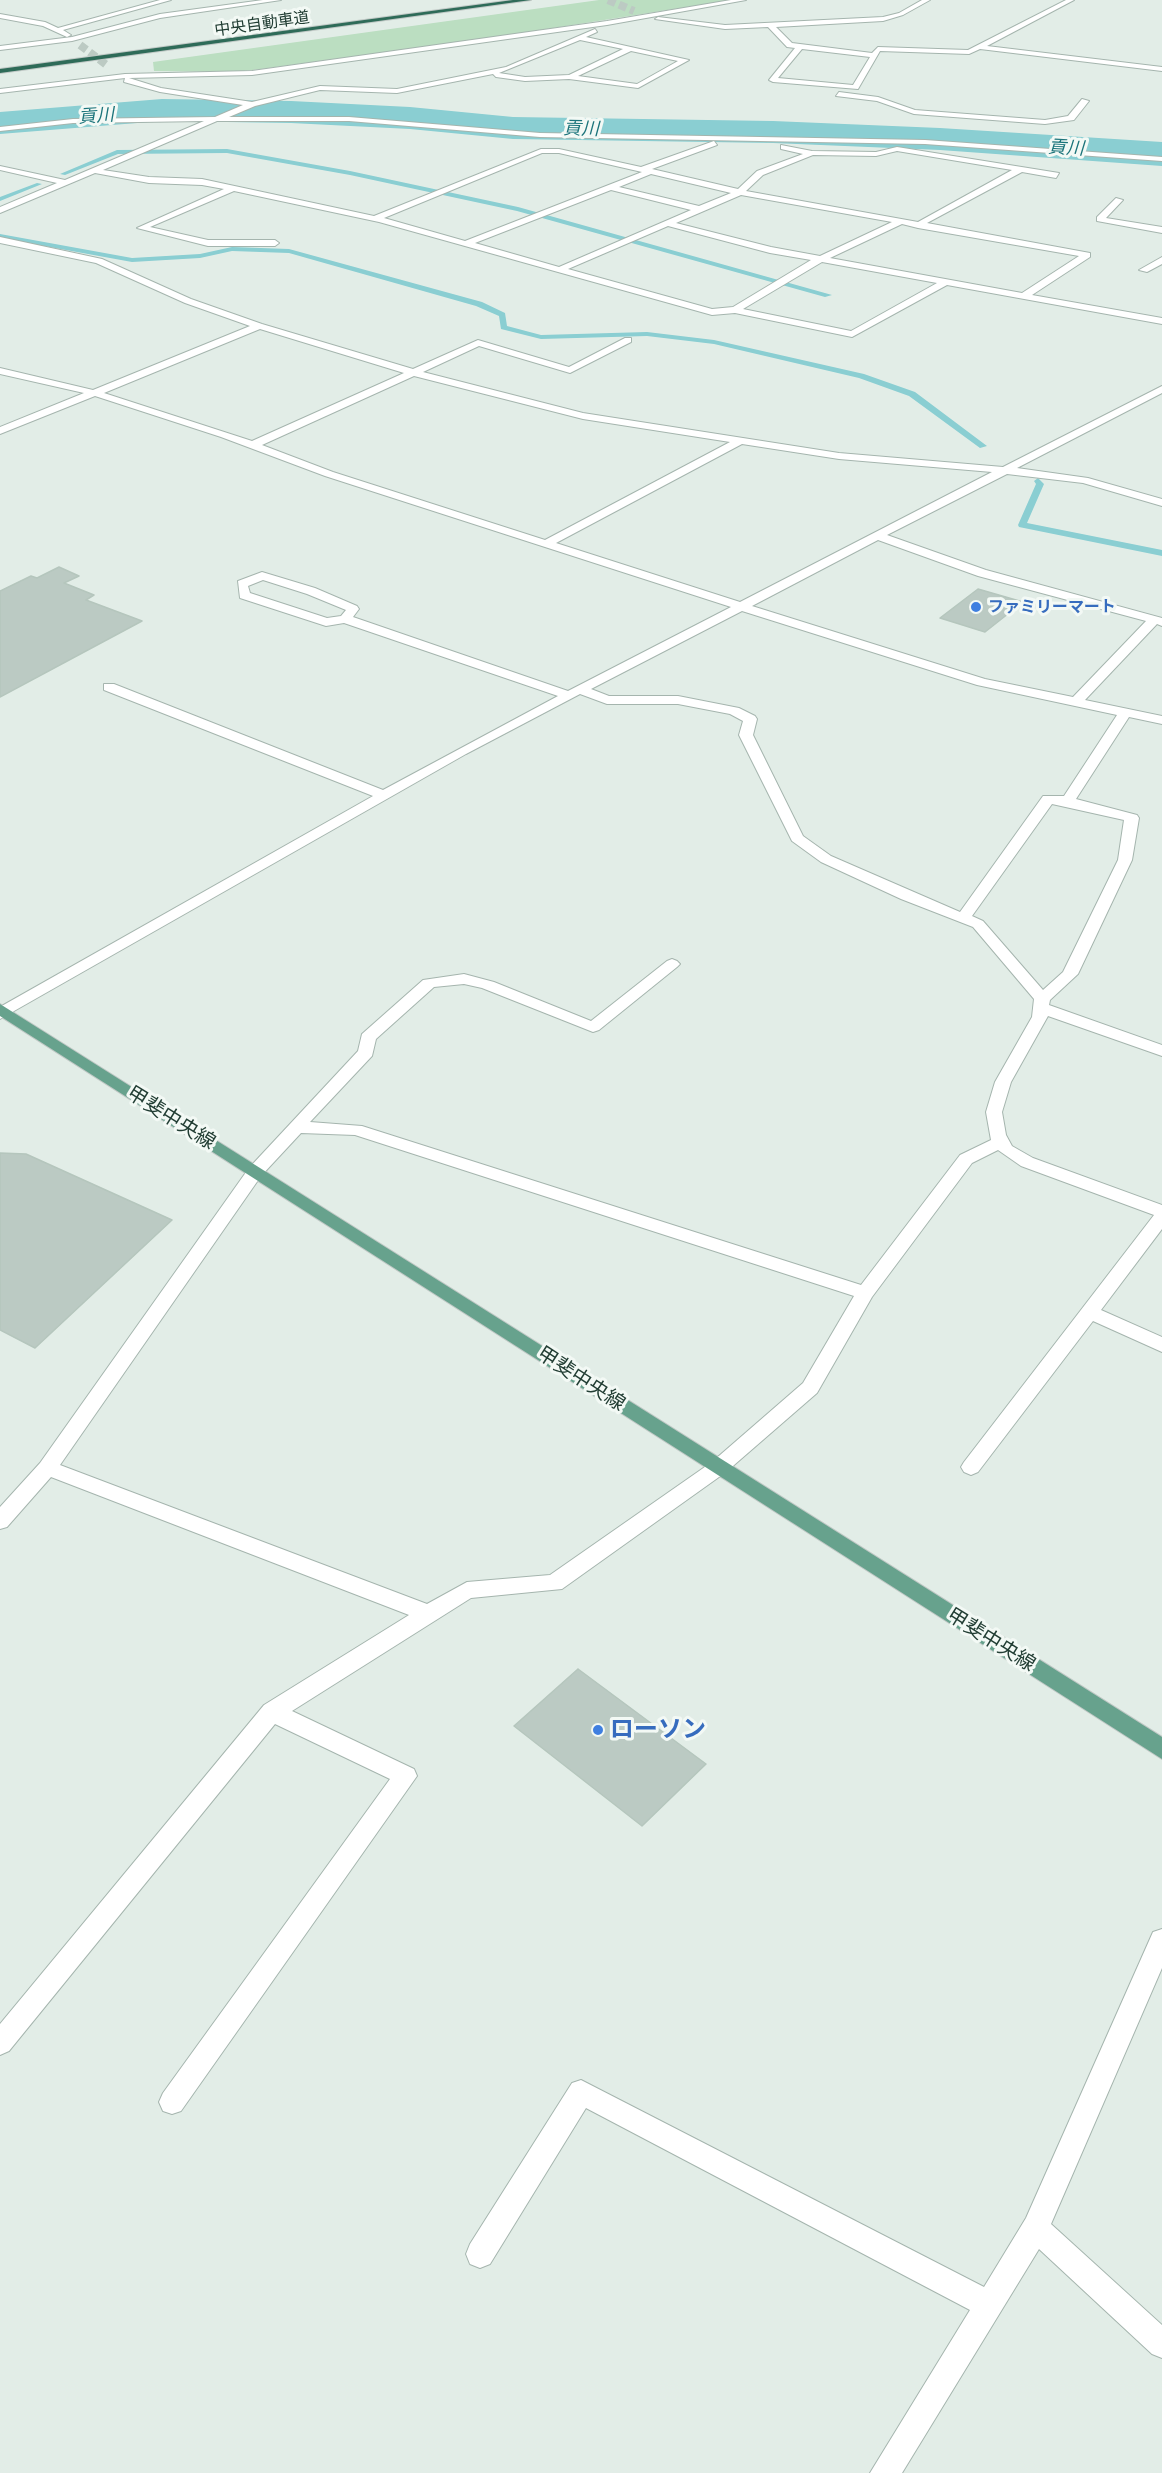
<!DOCTYPE html>
<meta charset="utf-8">
<style>
body{margin:0}
canvas{display:block;background:#e2ede7}
</style>
<canvas width="1162" height="2473"></canvas>
<script>
const g = document.querySelector('canvas').getContext('2d');
g.lineJoin = 'round';
function fillPath(path, color) { g.fillStyle = color; g.fill(path, 'evenodd'); }
const poly = rows => new Path2D(rows.map(r => 'M' + r).join(''));
function stroke(path, color, width, dash) { g.strokeStyle = color; g.lineWidth = width; g.lineCap = dash ? 'butt' : 'round'; g.setLineDash(dash || []); g.stroke(path); }
function label(font, color, halo, rows, align = 'center') {
  g.font = font + ' Quicksand,"Noto Sans JP",sans-serif'; g.lineWidth = 6; g.setLineDash([]); g.textBaseline = 'middle'; g.strokeStyle = halo; g.fillStyle = color; for (const [text, x, y, turn = 0] of rows) {
    g.save(); g.translate(x, y); g.rotate((+turn || 0) * Math.PI / 180); g.textAlign = isNaN(turn) ? turn : align; if (halo) g.strokeText(text, 0, 0); g.fillText(text, 0, 0); g.restore();
  }
}
fillPath(poly([
 [599,0,731,0,509,35,261,69,235,72,154,71,153,62]
]), '#bbdec1');
fillPath(poly([
 [227,149,350,171,518,207,832,295,825,297,517,211,350,175,227,153,118,154,65,175,60,174,117,150,227,149],
 [37,183,42,184,0,201,0,197,37,183],
 [0,234,132,258,200,254,232,247,289,249,482,302,505,313,507,326,541,335,647,332,714,340,864,374,915,392,987,446,980,448,909,396,859,378,714,344,647,336,541,339,501,329,499,316,476,306,289,253,232,251,200,258,132,262,0,238,0,234],
 [1038,478,1044,484,1027,523,1162,550,1162,556,1019,527,1018,525,1036,484,1034,481,1038,478]
]), '#8aced2');
fillPath(poly([
 [162,99,291,101,410,107,513,117,773,121,940,128,1162,142,1162,166,940,150,773,143,513,139,410,129,291,123,162,121,0,134,0,112,162,99]
]), '#8aced2');
const building = poly([
 [59,567,79,576,64,583,94,595,86,600,142,621,0,697,0,591,31,576,37,578,59,567],
 [978,589,1023,602,985,632,940,618,978,589],
 [0,1153,26,1154,172,1220,35,1348,0,1330,0,1153],
 [578,1669,706,1764,642,1826,514,1726,578,1669]
]);
fillPath(building, '#bbcac3');
stroke(building, '#b5c6bd', 1.5);
stroke(poly([
 [608,0,634,11],
 [80,45,108,66]
]), '#bccac3', 8, [8, 4]);
const minor = poly([
 [160,0,171,0,63,30,71,35,67,37,43,26,0,18,0,14,45,22,58,28,160,0],
 [263,0,281,0,160,18,72,41,0,50,0,46,72,37,160,14,263,0],
 [731,0,746,0,607,25,252,75,129,78,161,88,252,102,320,86,397,89,506,67,595,29,597,32,586,37,689,60,638,88,569,79,525,81,496,77,493,74,397,93,320,90,255,106,229,117,349,117,540,133,925,140,1162,157,1162,161,925,144,540,137,349,121,217,121,103,170,149,177,202,179,374,216,541,149,559,149,641,167,714,141,717,145,652,169,738,189,757,171,803,154,781,149,781,145,812,151,876,152,897,147,1059,173,1056,178,1022,172,927,223,1090,253,1090,257,1032,295,1162,318,1162,324,947,285,852,337,735,313,712,315,379,222,234,191,150,227,208,240,275,240,279,243,275,246,208,246,137,228,224,189,202,185,149,183,95,173,0,213,0,207,57,183,0,170,0,166,65,180,204,121,73,123,0,131,0,127,73,119,215,117,243,105,160,92,124,82,125,78,0,93,0,89,125,74,252,71,607,21,731,0],
 [580,40,623,49,569,75,525,77,499,73,580,40],
 [631,51,678,61,637,84,578,76,631,51],
 [897,151,1012,170,918,222,746,191,763,175,813,155,876,156,897,151],
 [542,153,559,153,642,172,465,241,384,218,542,153],
 [651,174,731,193,699,206,619,187,651,174],
 [611,190,691,210,559,267,475,243,611,190],
 [741,195,892,222,820,256,771,247,676,223,741,195],
 [902,224,918,228,1079,256,1022,293,830,258,902,224],
 [668,226,770,253,811,260,733,307,712,309,568,269,668,226],
 [822,262,937,283,851,331,743,309,822,262],
 [922,0,930,0,903,15,883,21,776,27,792,43,872,53,878,47,968,50,1066,0,1074,0,987,46,1162,67,1162,71,980,49,969,54,880,51,858,89,773,82,769,80,795,48,787,47,768,27,725,29,655,19,658,17,725,25,883,17,899,13,922,0],
 [802,49,870,57,853,85,778,78,802,49],
 [839,92,878,97,915,110,1045,120,1068,116,1082,99,1089,101,1074,120,1045,124,914,114,877,101,836,96,839,92],
 [1116,198,1123,200,1106,218,1162,227,1162,233,1097,221,1097,217,1116,198],
 [0,237,102,259,191,299,262,324,413,369,478,340,569,367,625,338,631,338,631,342,570,373,479,346,423,372,583,413,839,453,1003,467,1162,386,1162,393,1017,468,1088,478,1162,499,1162,506,1083,483,1007,474,887,535,986,570,1162,618,1162,626,1157,624,1085,700,1162,716,1162,724,1129,717,1076,799,1137,815,1139,818,1132,860,1078,974,1050,1000,1049,1005,1162,1045,1162,1056,1048,1016,1011,1082,1002,1112,1006,1135,1012,1146,1033,1158,1162,1205,1162,1229,1101,1310,1162,1337,1162,1352,1093,1321,978,1472,971,1475,964,1472,961,1467,964,1462,1154,1215,1021,1166,998,1150,972,1163,872,1297,817,1393,726,1472,562,1589,471,1598,292,1711,414,1769,417,1776,181,2111,172,2114,163,2111,159,2102,163,2093,390,1779,275,1724,9,2051,0,2055,0,2024,264,1705,409,1615,51,1477,7,1527,0,1529,0,1507,40,1463,249,1168,358,1051,362,1034,423,980,464,974,494,982,591,1021,667,961,672,959,677,961,680,964,677,967,599,1030,593,1032,482,988,464,984,434,987,376,1039,372,1056,310,1122,362,1126,861,1285,960,1155,991,1140,986,1112,995,1082,1032,1017,1034,999,973,927,901,899,821,862,792,841,739,735,743,721,730,714,678,704,607,704,580,694,466,754,0,1019,0,1007,373,796,104,690,104,684,114,684,383,790,558,696,344,623,326,626,240,598,238,581,262,572,315,588,357,606,359,609,353,617,568,691,731,607,325,476,221,437,95,396,0,434,0,427,84,393,0,374,0,368,93,390,250,326,185,303,96,263,0,243,0,237],
 [260,329,404,373,252,441,104,393,260,329],
 [414,376,583,419,730,442,545,540,333,472,262,445,414,376],
 [742,444,839,459,992,472,740,602,556,543,742,444],
 [878,540,978,576,1146,621,1073,697,985,679,752,606,878,540],
 [263,580,307,594,346,610,341,616,327,618,250,593,248,586,263,580],
 [742,611,977,685,1117,715,1064,796,1043,796,960,912,831,856,803,836,753,735,757,719,755,716,739,708,678,696,609,696,591,689,742,611],
 [1052,804,1124,820,1118,860,1063,972,1043,990,983,921,972,916,1052,804],
 [301,1133,355,1135,854,1296,803,1383,712,1462,550,1575,467,1582,427,1604,60,1465,261,1176,301,1133],
 [1162,257,1162,264,1147,272,1139,270,1162,257],
 [1162,1929,1162,1968,1051,2224,1162,2325,1162,2358,1152,2354,1039,2249,902,2473,870,2473,970,2310,586,2108,490,2264,480,2268,470,2264,466,2254,470,2244,572,2083,581,2080,984,2287,1026,2218,1153,1932,1162,1929]
]);
const major = poly([
 [0,1004,1162,1737,1162,1759,0,1016,0,1004]
]);
const highway = poly([
 [513,0,531,0,0,73,0,69,513,0]
]);
stroke(minor, '#a5b5ae', 2);
stroke(major, '#c1c9c6', 2);
stroke(highway, '#c1c9c6', 2);
fillPath(minor, '#fff');
fillPath(major, '#67a28d');
fillPath(highway, '#2e6b58');
for (const [x, y, r, color] of [
 [976,607,6,"#3f7fe0"],
 [598,1730,6,"#3f7fe0"]
]) { const dot = new Path2D(); dot.arc(x, y, r, 0, 2 * Math.PI); g.fillStyle = color; g.fill(dot); stroke(dot, '#f3f9f5', 2); }
label('16px', '#223e34', '#f3f9f5', [
 ["中央自動車道",262,24,-8]
]);
label('bold 16px', '#366cbe', '#f3f9f5', [
 ["ファミリーマート",988,607]
], 'left');
label('italic 18px', '#1c747b', '#f3f9f5', [
 ["貢川",96,116,-4],
 ["貢川",581,129,1],
 ["貢川",1066,148,3]
]);
label('20px', '#223e34', '#f3f9f5', [
 ["甲斐中央線",171,1118,32],
 ["甲斐中央線",581,1379,33],
 ["甲斐中央線",991,1640,32]
]);
label('bold 24px', '#366cbe', '#f3f9f5', [
 ["ローソン",610,1730]
], 'left');
</script>
